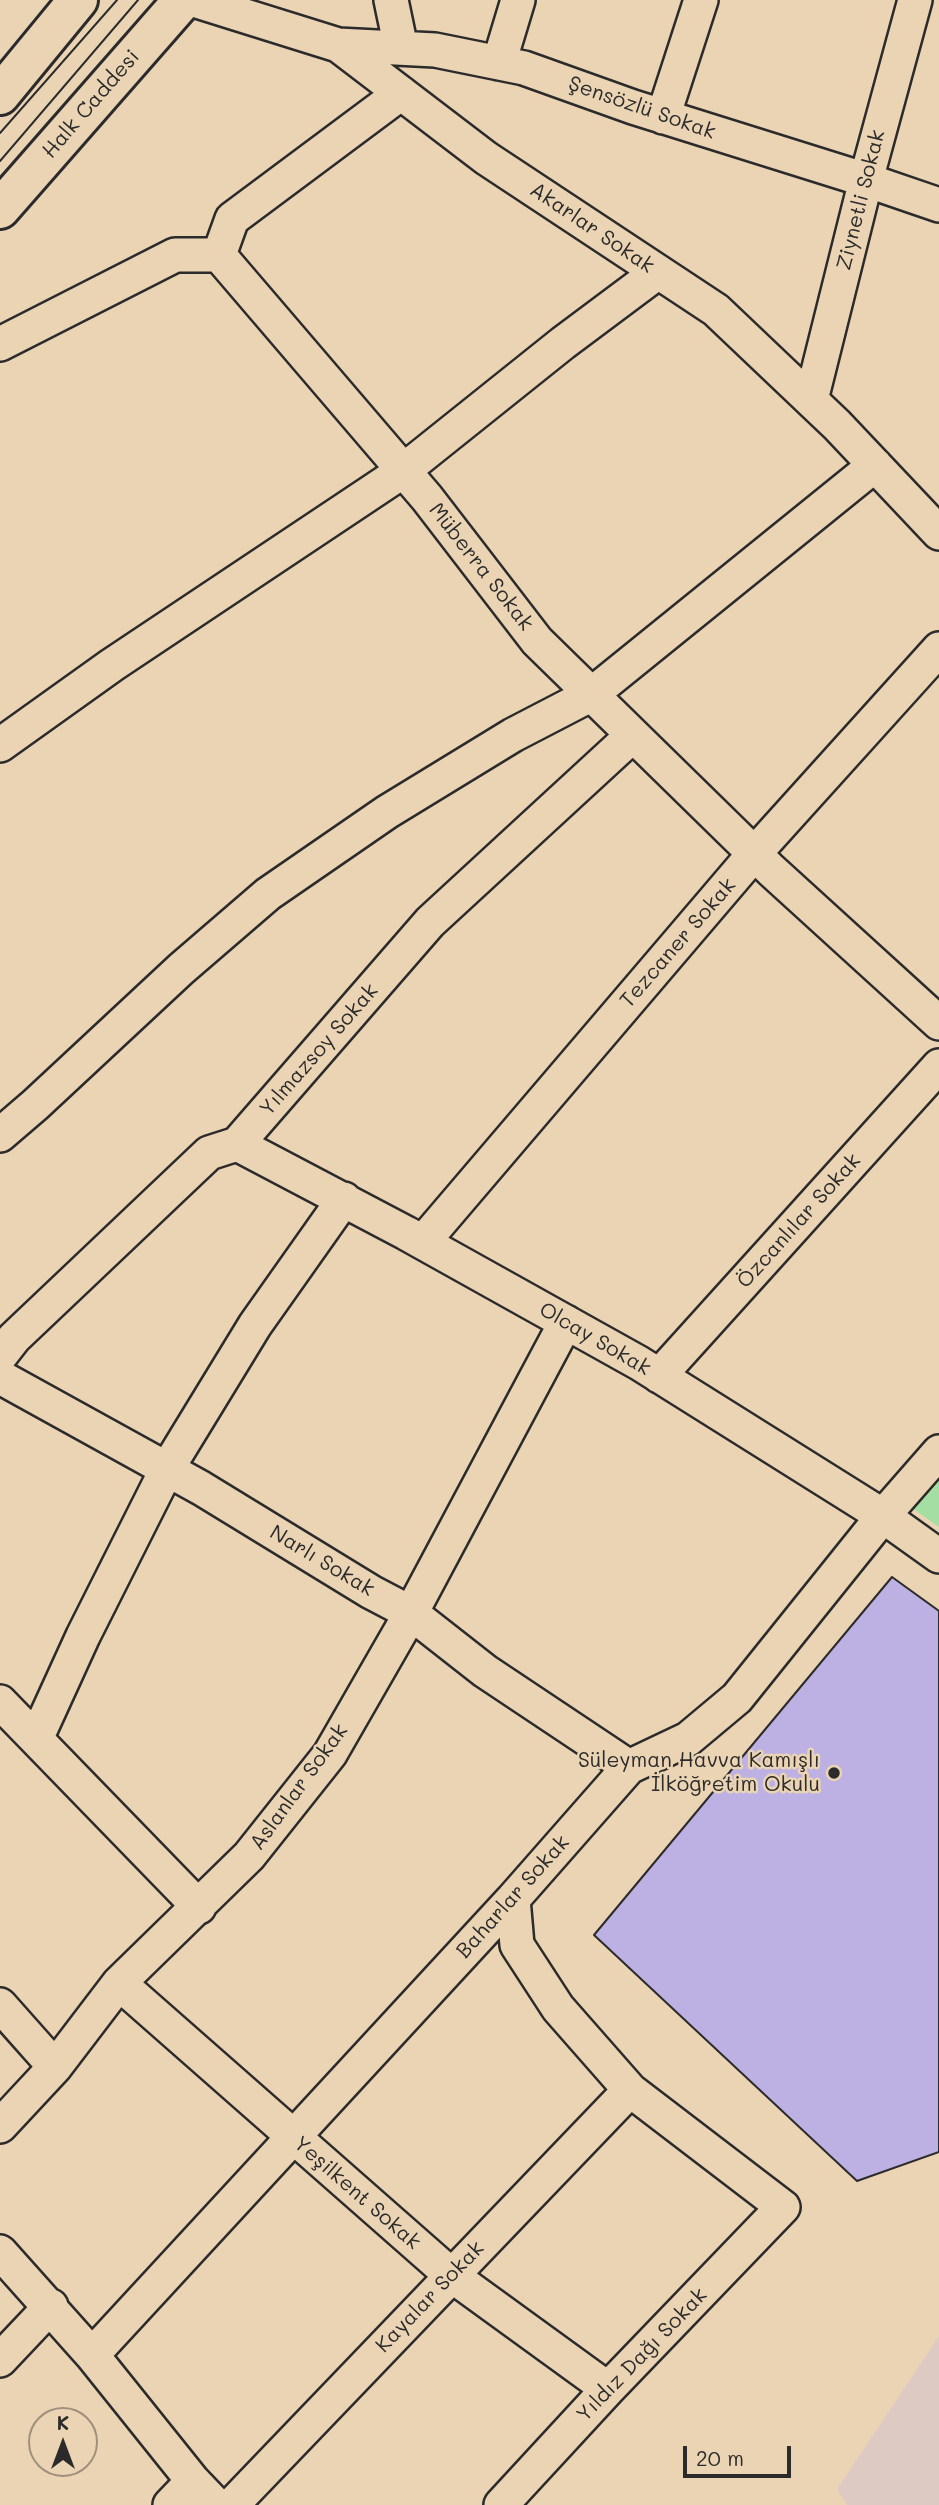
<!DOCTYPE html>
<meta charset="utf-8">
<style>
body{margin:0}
#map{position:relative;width:939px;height:2505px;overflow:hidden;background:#ebd4b4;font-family:Mali,sans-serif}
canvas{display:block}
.north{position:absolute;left:28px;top:2407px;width:70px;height:70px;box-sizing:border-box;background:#ebd4b4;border:2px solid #9e907d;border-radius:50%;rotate:0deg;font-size:19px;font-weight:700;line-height:28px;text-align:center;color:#2b2b2b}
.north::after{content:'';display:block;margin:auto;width:24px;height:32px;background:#2b2b2b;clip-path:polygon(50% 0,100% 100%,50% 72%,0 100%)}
.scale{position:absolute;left:683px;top:2446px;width:108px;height:32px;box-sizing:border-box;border:4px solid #2b2b2b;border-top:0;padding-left:9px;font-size:21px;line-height:24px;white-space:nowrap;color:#2b2b2b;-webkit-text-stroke:5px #ebd4b4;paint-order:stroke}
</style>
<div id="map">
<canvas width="939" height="2505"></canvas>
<div class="north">K</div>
<div class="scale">20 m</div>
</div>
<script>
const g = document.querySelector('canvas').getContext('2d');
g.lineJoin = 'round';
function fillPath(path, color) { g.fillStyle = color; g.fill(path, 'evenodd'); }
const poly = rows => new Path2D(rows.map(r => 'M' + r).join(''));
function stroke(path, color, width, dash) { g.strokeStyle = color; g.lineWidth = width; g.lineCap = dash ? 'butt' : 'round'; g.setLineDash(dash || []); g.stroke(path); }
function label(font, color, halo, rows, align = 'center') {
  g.font = font + ' Mali,sans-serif'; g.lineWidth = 5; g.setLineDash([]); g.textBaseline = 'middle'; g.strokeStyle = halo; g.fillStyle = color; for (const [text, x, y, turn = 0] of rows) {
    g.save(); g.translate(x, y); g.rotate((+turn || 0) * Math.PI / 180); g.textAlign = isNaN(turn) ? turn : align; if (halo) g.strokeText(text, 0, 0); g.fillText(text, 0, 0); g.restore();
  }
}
fillPath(poly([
 [939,2336,939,2505,847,2505,837,2489]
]), '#ddcac2');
fillPath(poly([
 [939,1452,939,1527,899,1499]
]), '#a4dea3');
const building = poly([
 [892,1577,939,1611,939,2152,857,2181,594,1935,892,1577]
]);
fillPath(building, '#bcb1e2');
stroke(building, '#2b2b2b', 2);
const minor = poly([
 [194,0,338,45,486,158,716,310,837,425,939,533],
 [391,0,401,48],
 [338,45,435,50,524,68,633,107,866,180,939,205],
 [499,63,518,0],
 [663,117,701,0],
 [219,255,232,219,401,93],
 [0,344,175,255,219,255,427,498,537,641,771,870,939,1023],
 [811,400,866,180,915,0],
 [0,745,112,665,403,471,563,343,658,272],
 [0,1135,35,1105,181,969,268,894,387,812,513,735,592,694,875,465],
 [237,1144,406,1233,639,1363,883,1516,939,1556],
 [423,1242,754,854,939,649],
 [0,1356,14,1338,209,1153,237,1144,430,922,633,735],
 [659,1376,939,1066],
 [0,1377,201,1488,371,1592,411,1613,485,1671,629,1767],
 [0,1702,199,1907],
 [36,1739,83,1636,167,1469,255,1325,344,1199],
 [119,1983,451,2275,608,2389],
 [0,2005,55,2067],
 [0,2126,55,2067,119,1983,249,1856,330,1754,411,1613,566,1322],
 [0,2252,92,2355,193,2481,216,2505],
 [92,2355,513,1899,629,1767,688,1739,737,1698,883,1516,939,1452],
 [0,2360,51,2306],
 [170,2505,193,2481],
 [232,2505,630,2090],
 [501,2505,608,2389,783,2207,630,2090,558,2008,517,1945,513,1899]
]);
const secondary = poly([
 [0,95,78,0],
 [0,209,183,0]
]);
stroke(minor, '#2b2b2b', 38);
stroke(secondary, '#2b2b2b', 44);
stroke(minor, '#ebd4b4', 33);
stroke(secondary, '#ebd4b4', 38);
stroke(poly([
 [0,133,117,0],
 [0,161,138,0]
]), '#2b2b2b', 2);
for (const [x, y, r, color] of [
 [834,1773,7,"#2b2b2b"]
]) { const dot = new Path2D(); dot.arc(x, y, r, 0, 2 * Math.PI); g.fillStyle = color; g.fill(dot); stroke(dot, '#ebd4b4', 2.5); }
label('21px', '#2b2b2b', '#ebd4b4', [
 ["Halk Caddesi",91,104,-49],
 ["Şensözlü Sokak",642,108,19],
 ["Ziynetli Sokak",861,200,-76],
 ["Akarlar Sokak",592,228,34],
 ["Müberra Sokak",481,567,52],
 ["Tezcaner Sokak",678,943,-49],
 ["Yılmazsoy Sokak",319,1050,-49],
 ["Özcanlılar Sokak",799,1221,-48],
 ["Olcay Sokak",595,1339,30],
 ["Narlı Sokak",322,1561,31],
 ["Aslanlar Sokak",299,1787,-54],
 ["Baharlar Sokak",513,1897,-48],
 ["Yeşilkent Sokak",357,2193,41],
 ["Kayalar Sokak",430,2297,-46],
 ["Yıldız Dağı Sokak",642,2355,-46]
]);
label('21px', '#2b2b2b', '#ebd4b4', [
 ["Süleyman Havva Kamışlı",820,1761],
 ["İlköğretim Okulu",820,1785]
], 'right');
</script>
